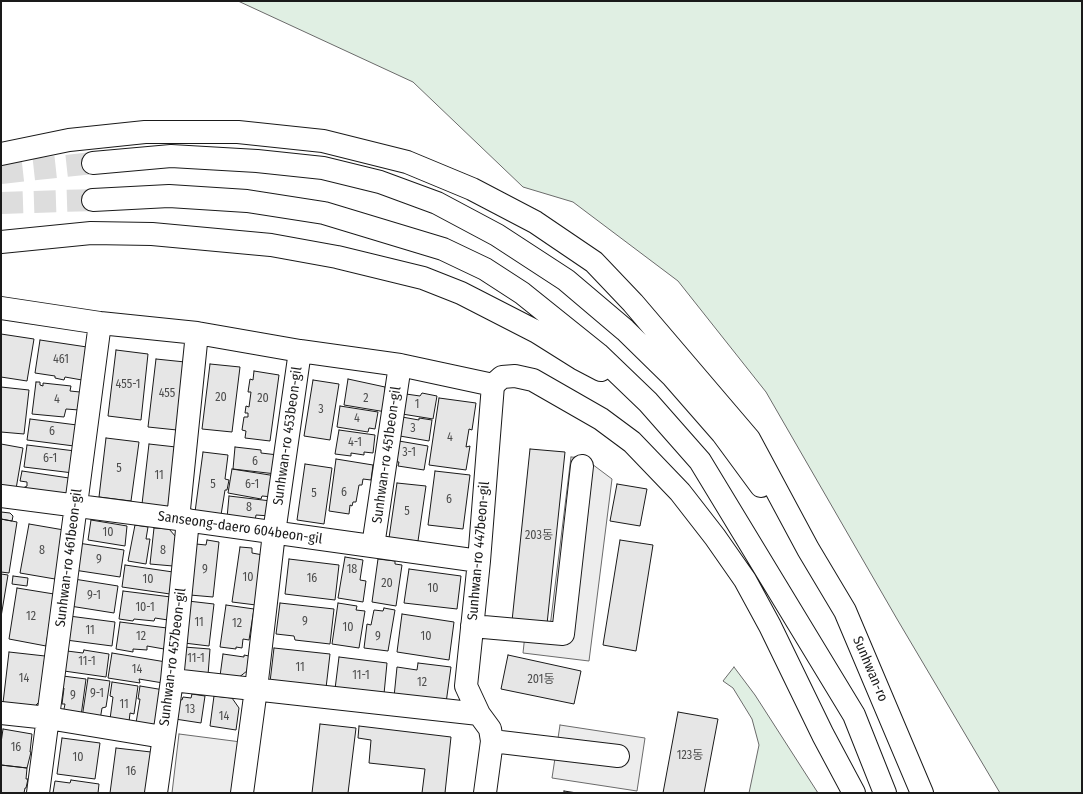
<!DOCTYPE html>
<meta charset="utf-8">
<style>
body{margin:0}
#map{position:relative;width:1083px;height:794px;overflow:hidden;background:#fff;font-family:"Fira Sans Condensed",sans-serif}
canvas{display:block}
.frame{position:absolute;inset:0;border:2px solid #1a1a1a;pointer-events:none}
</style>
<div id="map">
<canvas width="1083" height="794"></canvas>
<div class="frame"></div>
</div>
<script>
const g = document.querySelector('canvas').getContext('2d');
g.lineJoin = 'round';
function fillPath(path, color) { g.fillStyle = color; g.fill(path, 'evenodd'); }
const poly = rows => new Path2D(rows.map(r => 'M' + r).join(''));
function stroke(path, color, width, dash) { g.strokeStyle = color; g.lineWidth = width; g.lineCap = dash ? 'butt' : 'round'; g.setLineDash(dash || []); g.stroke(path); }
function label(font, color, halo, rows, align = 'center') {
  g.font = font + ' "Fira Sans Condensed","Noto Sans KR",sans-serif'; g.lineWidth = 3; g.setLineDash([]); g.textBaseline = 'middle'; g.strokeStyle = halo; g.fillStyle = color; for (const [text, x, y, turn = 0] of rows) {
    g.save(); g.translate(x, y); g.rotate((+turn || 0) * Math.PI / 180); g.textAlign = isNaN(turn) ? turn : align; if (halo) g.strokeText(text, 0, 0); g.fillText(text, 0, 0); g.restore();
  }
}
const green = poly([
 [238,1,1082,1,1082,793,1000,793,897,619,766,392,678,281,573,202,523,187,413,82,238,1],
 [734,667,755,695,818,793,749,793,759,745,752,719,733,688,723,681,734,667]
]);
fillPath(green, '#e0efe3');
stroke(green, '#6a6a6a', 1);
const parking = poly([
 [571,457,584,458,612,479,589,661,523,653,526,625,550,627,571,457],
 [560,725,645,738,637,791,552,778,560,725],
 [179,734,241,742,234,793,172,793,179,734]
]);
fillPath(parking, '#ededed');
stroke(parking, '#6a6a6a', 1);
const building = poly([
 [1,334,34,339,27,381,1,377,1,334],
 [40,340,87,347,82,380,65,377,64,380,55,378,55,376,35,373,40,340],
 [116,350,148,354,141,420,108,416,116,350],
 [156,359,185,362,177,430,148,427,156,359],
 [210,364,240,367,232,432,202,429,210,364],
 [254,371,279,375,270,441,245,438,246,431,242,430,244,417,248,417,248,413,245,413,246,406,249,407,251,392,248,392,250,379,253,380,254,371],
 [348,379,385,387,386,412,344,405,348,379],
 [313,380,339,384,330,440,304,436,313,380],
 [36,382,40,382,40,385,43,386,43,383,71,386,70,391,80,392,79,410,66,409,64,417,32,414,36,382],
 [1,387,29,390,24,434,1,432,1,387],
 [399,393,420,396,422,393,437,396,433,419,396,413,399,393],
 [439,398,476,403,472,430,469,429,466,447,470,446,466,470,429,465,439,398],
 [340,406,378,412,375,429,369,428,368,432,337,427,340,406],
 [402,417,419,420,419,418,432,420,429,441,394,435,402,417],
 [30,419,77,425,74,446,27,440,30,419],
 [339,430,375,435,373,453,364,452,364,455,351,453,351,456,335,454,339,430],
 [106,438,139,442,131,501,99,497,106,438],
 [393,440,428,446,424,470,398,466,399,462,389,461,393,440],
 [1,444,23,448,16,489,1,487,1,444],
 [149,444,176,447,169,507,142,504,149,444],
 [27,445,75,451,73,473,24,467,27,445],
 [235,447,261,450,261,453,278,455,276,474,233,469,235,447],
 [530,449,565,452,547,624,512,621,530,449],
 [203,452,228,455,225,479,229,480,227,490,225,490,221,515,195,512,203,452],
 [336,459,373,465,371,480,363,479,362,485,359,485,356,502,353,502,352,506,350,505,349,514,329,511,336,459],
 [305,464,332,468,324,524,297,520,305,464],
 [232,469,276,476,273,497,262,496,261,499,228,493,232,469],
 [22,471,69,478,67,497,23,488,27,486,27,482,20,481,22,471],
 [435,471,470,475,463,529,428,525,435,471],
 [397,483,426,486,418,541,389,538,397,483],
 [617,484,647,489,640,526,610,521,617,484],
 [229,496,271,501,270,516,256,515,255,521,227,518,229,496],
 [1,512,10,513,13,516,12,521,1,519,1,512],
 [1,519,17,522,9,573,1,572,1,519],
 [91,520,127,526,125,546,88,540,91,520],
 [29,524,64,530,55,579,20,573,29,524],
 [135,525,148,527,146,539,150,539,146,564,128,561,135,525],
 [154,528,169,529,176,537,173,566,150,564,154,528],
 [207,540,219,542,213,597,190,595,196,544,206,545,207,540],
 [620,540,653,545,636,651,603,645,620,540],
 [78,543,124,550,120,577,74,570,78,543],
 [240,547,252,548,252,553,263,555,256,605,232,602,240,547],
 [345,557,363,560,360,580,366,581,363,602,338,598,345,557],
 [289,559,339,565,335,600,285,594,289,559],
 [378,559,395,561,395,564,402,565,396,606,372,602,378,559],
 [125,565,173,572,170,594,122,587,125,565],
 [409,569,461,576,457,609,404,603,409,569],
 [1,574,8,575,1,617,1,574],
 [13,576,28,578,27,586,12,584,13,576],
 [74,579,118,586,114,613,70,606,74,579],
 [17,588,54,594,46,646,9,639,17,588],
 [123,591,171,597,168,620,155,618,154,621,134,619,133,621,119,619,123,591],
 [188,601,214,604,209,646,184,643,188,601],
 [280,603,334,609,330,644,295,640,294,636,276,634,280,603],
 [338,603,357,606,356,610,365,611,359,648,332,644,338,603],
 [226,605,254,609,249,640,243,639,242,648,236,647,236,649,220,647,226,605],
 [384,608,395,610,388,651,364,648,367,624,371,625,374,610,383,611,384,608],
 [402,614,454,622,449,660,397,652,402,614],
 [69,616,115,622,112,646,66,640,69,616],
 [120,622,167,628,164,649,147,646,147,650,133,649,133,652,116,649,120,622],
 [184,647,210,649,208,675,186,673,182,669,184,647],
 [274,648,330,654,326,688,270,682,274,648],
 [84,650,109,654,106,677,64,671,67,651,83,653,84,650],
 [9,652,45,656,40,701,34,707,3,703,9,652],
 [112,653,166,662,163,683,139,679,140,683,108,678,112,653],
 [223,654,244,657,244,655,249,656,247,671,238,678,220,676,223,654],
 [508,655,581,671,574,704,501,689,508,655],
 [339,657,387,663,384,694,335,689,339,657],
 [418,663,451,667,446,703,394,697,397,667,417,670,418,663],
 [63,676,86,679,81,716,63,714,65,704,62,704,64,688,62,687,63,676],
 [88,678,110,681,106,707,102,708,100,720,82,718,88,678],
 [112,682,138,686,134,714,130,713,129,722,110,719,113,697,110,696,112,682],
 [140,686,164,690,156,727,136,723,140,699,138,699,140,686],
 [192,694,205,696,201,723,175,719,178,699,182,700,183,697,191,698,192,694],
 [214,696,232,698,239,708,236,730,210,726,214,696],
 [678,712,718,719,704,793,663,793,678,712],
 [320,724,356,728,348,793,312,793,320,724],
 [359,726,451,737,445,793,422,793,425,769,369,763,371,740,358,738,359,726],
 [3,729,32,734,30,752,31,752,27,768,1,765,1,743,3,729],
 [62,738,100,743,95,779,57,774,62,738],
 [116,748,151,752,146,793,110,793,116,748],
 [1,765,27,768,26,779,28,779,26,788,25,788,24,793,1,793,1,765],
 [71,780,99,784,98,793,53,793,55,781,70,783,71,780],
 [564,791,577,793,564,793,564,791]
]);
fillPath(building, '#e6e6e6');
stroke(building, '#1a1a1a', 1);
stroke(poly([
 [1,173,93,163],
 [1,203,93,200]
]), '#ddd', 22, [22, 11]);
const minor = poly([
 [1,308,100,323,197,333,300,351,400,365,493,385,479,561,466,686,479,714,490,729,492,741,485,793],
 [1,496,178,519,479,561],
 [178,519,197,333],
 [373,546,400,365],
 [472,626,563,634,582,466],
 [172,680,479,714],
 [1,713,48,718,163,737],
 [492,741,618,756],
 [38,793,100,323],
 [156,793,172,680,188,520],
 [242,793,256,689,274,533,300,351]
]);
const major = poly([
 [1,154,69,140,145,132,238,132,323,141,407,162,472,189,535,222,594,262,633,303,749,439,808,549,845,611,922,793],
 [93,163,171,156,257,161,323,168,380,182,437,203,497,235,566,280,625,330,673,377,722,433,761,486],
 [93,200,169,196,247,201,324,213,443,249,485,269,522,293,598,354,648,402,700,461,854,715,885,793],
 [1,242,91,233,152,234,271,245,337,257,423,278,461,293,537,332,580,359,601,370],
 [493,385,502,377,515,376,533,380,601,419,632,442,680,492,715,537,745,580,770,626,823,735,854,793]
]);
stroke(minor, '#1a1a1a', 24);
stroke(major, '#1a1a1a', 24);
stroke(minor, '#fff', 22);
stroke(major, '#fff', 22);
label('12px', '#4d4d4d', null, [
 ["461",61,360],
 ["455-1",128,385],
 ["455",167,394],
 ["20",221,398],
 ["20",263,399],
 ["2",366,399],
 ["4",57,400],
 ["1",417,405],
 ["3",321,410],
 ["4",357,419],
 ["3",413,429],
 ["6",52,432],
 ["4",450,438],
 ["4-1",355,443],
 ["3-1",409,453],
 ["6-1",50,459],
 ["6",255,462],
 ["5",119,469],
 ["11",159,476],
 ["5",213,485],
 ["6-1",252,485],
 ["6",344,493],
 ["5",314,494],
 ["6",449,500],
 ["8",249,508],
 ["5",407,512],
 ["10",108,533],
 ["203동",539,536],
 ["8",42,551],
 ["8",163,551],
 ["9",99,560],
 ["9",205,570],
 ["18",352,570],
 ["10",248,578],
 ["16",312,579],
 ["10",148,580],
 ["20",387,584],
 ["10",433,589],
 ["9-1",94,596],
 ["10-1",145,608],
 ["12",31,617],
 ["9",305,622],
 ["11",199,623],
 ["12",237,624],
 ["10",348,628],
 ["11",90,631],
 ["12",141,637],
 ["9",378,637],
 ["10",426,637],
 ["11-1",196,659],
 ["11-1",87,662],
 ["11",300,668],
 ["14",137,670],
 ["11-1",361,676],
 ["14",24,679],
 ["201동",541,680],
 ["12",422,683],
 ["9-1",97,694],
 ["9",73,696],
 ["11",124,705],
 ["13",190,710],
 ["14",224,717],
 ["16",16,748],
 ["123동",690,756],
 ["10",78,758],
 ["16",131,772]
]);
label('14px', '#1a1a1a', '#fff', [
 ["Sunhwan-ro 453beon-gil",288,436,-82],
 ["Sunhwan-ro 451beon-gil",387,455,-82],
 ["Sanseong-daero 604beon-gil",240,528,8],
 ["Sunhwan-ro 447beon-gil",479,551,-85],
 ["Sunhwan-ro 461beon-gil",69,558,-83],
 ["Sunhwan-ro 457beon-gil",173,657,-83],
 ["Sunhwan-ro",870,669,67]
]);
</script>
